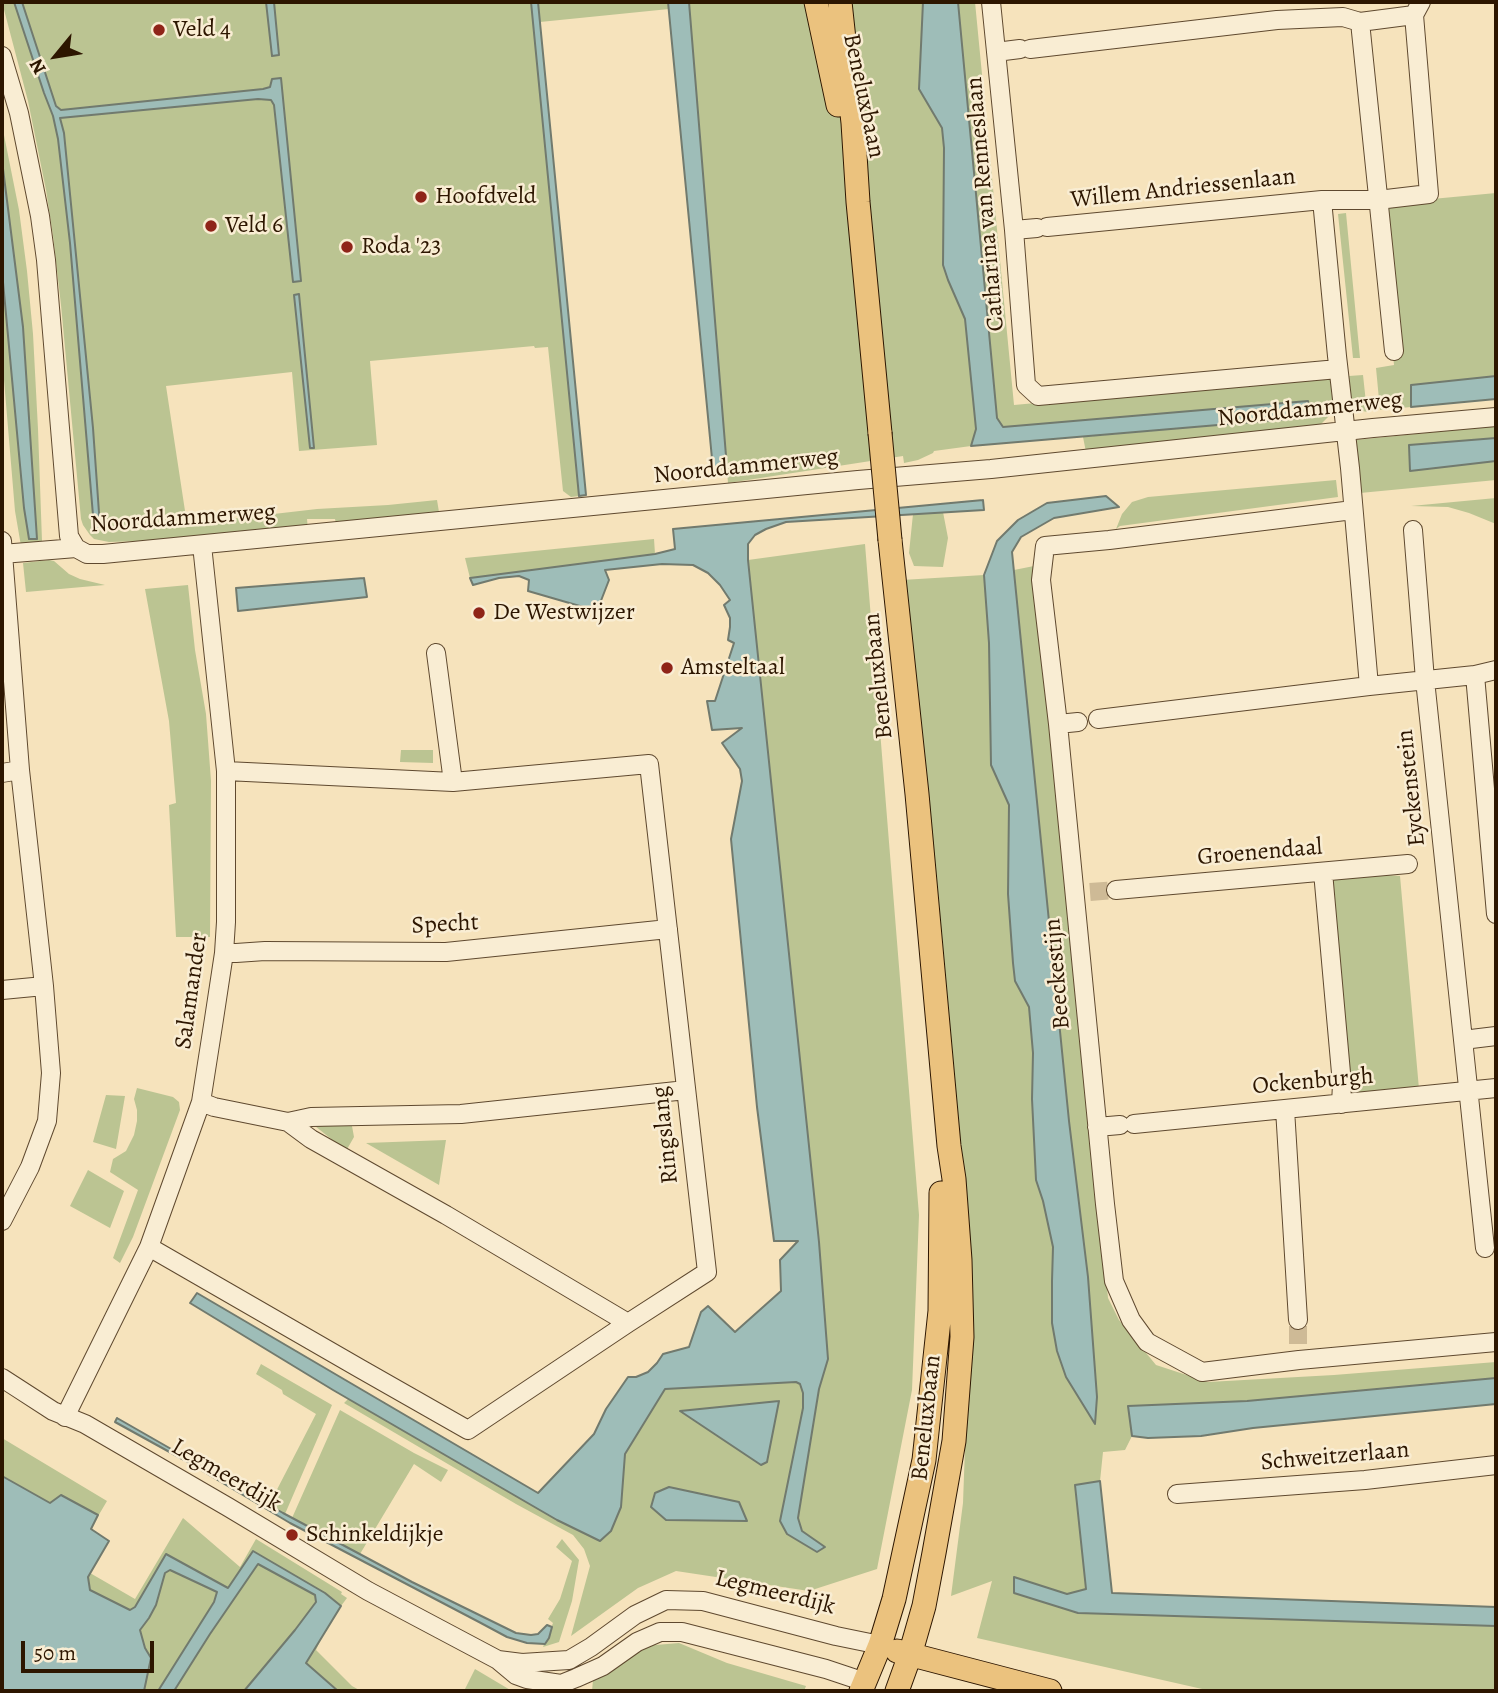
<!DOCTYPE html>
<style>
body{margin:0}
#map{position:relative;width:1498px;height:1693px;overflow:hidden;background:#f6e3bc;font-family:Alegreya,serif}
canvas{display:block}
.frame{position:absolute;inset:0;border:4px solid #2d1600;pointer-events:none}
.north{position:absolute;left:21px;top:21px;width:70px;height:70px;-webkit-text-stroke:5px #f9edd3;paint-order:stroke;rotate:240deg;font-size:19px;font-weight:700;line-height:28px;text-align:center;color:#2d1600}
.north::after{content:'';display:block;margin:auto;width:24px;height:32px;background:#2d1600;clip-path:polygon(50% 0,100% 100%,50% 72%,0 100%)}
.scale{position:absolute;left:21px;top:1641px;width:133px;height:32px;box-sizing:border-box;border:4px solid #2d1600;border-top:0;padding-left:9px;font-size:21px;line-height:24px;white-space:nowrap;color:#2d1600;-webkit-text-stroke:5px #f9edd3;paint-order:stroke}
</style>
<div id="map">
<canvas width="1498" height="1693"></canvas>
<div class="frame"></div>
<div class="north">N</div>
<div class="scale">50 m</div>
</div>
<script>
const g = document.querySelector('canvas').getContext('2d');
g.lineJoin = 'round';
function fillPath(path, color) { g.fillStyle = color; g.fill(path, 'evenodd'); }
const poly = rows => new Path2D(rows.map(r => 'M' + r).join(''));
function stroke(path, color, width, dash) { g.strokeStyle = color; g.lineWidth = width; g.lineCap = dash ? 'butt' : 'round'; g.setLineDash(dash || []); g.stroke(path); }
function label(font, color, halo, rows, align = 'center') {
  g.font = font + ' Alegreya,serif'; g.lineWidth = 5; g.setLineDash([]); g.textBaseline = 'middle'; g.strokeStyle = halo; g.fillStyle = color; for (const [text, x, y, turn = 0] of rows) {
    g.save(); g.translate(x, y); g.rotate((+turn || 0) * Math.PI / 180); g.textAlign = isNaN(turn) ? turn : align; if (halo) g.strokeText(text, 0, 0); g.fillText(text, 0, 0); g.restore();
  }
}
fillPath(poly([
 [2,2,14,2,44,93,53,116,58,138,70,243,94,527,97,530,100,527,93,429,64,133,60,119,60,117,77,115,129,111,129,103,66,110,58,109,51,93,22,2,531,2,579,496,571,497,563,491,548,347,535,348,534,346,370,361,377,445,299,451,292,372,166,386,187,524,317,509,388,505,437,500,440,518,337,528,335,519,307,519,308,530,208,539,109,542,94,539,90,535,83,525,81,519,61,305,53,236,46,190,28,101],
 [538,2,668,2,669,9,540,22],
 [689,2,923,2,919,89,942,128,944,148,948,280,965,319,976,429,971,446,934,451,933,453,918,460,904,463,903,456,728,483],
 [958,2,975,2,1014,405,1330,376,1333,406,1330,415,1317,428,1086,452,1083,437,1311,417,1308,401,1003,427,997,418,996,407],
 [2,125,19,210,27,271,33,334,38,429,42,541,40,543,21,546,15,511,2,356,2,223,6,314,24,508,37,538,23,327,2,161],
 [1496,193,1496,376,1411,385,1411,407,1380,410,1376,368,1394,365,1379,204],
 [1346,213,1360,358,1353,358,1338,214],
 [1363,375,1367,412,1359,410,1351,400,1349,376],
 [1496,426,1496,438,1409,445,1410,471,1496,461,1496,480,1360,493,1355,440],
 [1336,480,1338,497,1120,526,1116,529,1122,514,1132,502,1148,497],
 [1496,498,1496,524,1469,513,1448,507,1411,506],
 [943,512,948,538,943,567,914,566,909,553,913,514],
 [654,539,655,554,470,578,465,558],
 [865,544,919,1215,912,1390,877,1569,809,1591,676,1571,638,1588,571,1636,590,1566,584,1549,573,1535,516,1504,344,1403,349,1398,557,1520,600,1541,621,1507,625,1454,665,1389,796,1382,800,1384,803,1393,803,1408,780,1521,787,1534,816,1552,824,1547,802,1531,798,1518,819,1389,828,1359,819,1242,748,560],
 [49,560,54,561,69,574,80,579,105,585,26,592,23,563],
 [1034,566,1045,688,1062,780,1108,1298,1119,1320,1156,1365,1208,1382,1334,1375,1496,1362,1496,1378,1247,1401,1128,1406,1132,1436,1125,1450,1103,1452,1100,1481,1075,1485,1086,1589,1067,1594,1014,1577,1078,1613,1496,1626,1496,1691,1211,1691,977,1638,992,1581,951,1596,963,1503,971,1282,902,580,984,575,989,643,991,765,1009,805,1008,894,1015,981,1029,1007,1033,1053,1032,1099,1036,1180,1043,1201,1053,1247,1052,1281,1052,1323,1094,1423,1097,1397,1088,1277,1069,1121,1014,570],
 [188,585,195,650,206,714,211,781,210,937,176,937,169,805,176,803,169,721,145,589],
 [401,750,433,750,433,763,400,762],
 [1386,875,1400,876,1419,1089,1349,1097,1330,880],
 [137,1088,173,1097,179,1102,180,1110,133,1237,120,1263,113,1258,138,1190,110,1172,113,1159,126,1151,134,1135,137,1121,137,1110,134,1099],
 [106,1095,125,1096,116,1149,93,1142],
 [315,1126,352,1126,354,1137,346,1151],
 [446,1140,439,1185,366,1143],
 [88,1170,124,1191,110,1228,70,1206],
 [261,1364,332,1405,285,1514,269,1505,316,1414,283,1394,282,1390,256,1374],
 [340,1410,414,1453,448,1470,441,1482,414,1464,360,1554,292,1518],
 [2,1438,107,1501,71,1562,135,1599,183,1518,240,1567,256,1539,342,1592,341,1594,347,1598,341,1606,337,1603,316,1650,352,1686,361,1691,2,1691],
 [562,1539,579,1560,572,1601,559,1642,543,1647,553,1623,548,1619,560,1599,572,1561,556,1547],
 [679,1643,727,1663,806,1686,804,1691,592,1691,593,1680,644,1646],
 [475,1669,512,1691,464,1691]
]), '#bbc492');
const water = poly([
 [14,2,22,2,56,106,61,110,263,89,270,87,272,79,281,78,301,281,293,282,274,105,271,100,258,99,60,118,64,133,93,428,100,527,97,531,94,527,70,243,58,139,53,116,44,93,14,2],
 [266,2,274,2,279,55,272,56,266,2],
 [531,2,538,2,586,495,579,496,531,2],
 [668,2,689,2,727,468,713,469,668,2],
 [923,2,958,2,996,407,997,418,1003,427,1308,401,1312,417,971,446,976,429,965,319,948,280,943,265,944,148,942,128,919,89,923,2],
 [2,161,23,327,37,539,29,539,24,508,3,282,2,161],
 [299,294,314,448,310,448,294,295,299,294],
 [1496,376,1496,399,1411,407,1411,385,1496,376],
 [1496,438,1496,461,1410,471,1409,445,1496,438],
 [1106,496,1119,507,1054,518,1021,537,1012,552,1069,1121,1088,1277,1097,1397,1095,1424,1066,1377,1057,1351,1052,1323,1052,1281,1053,1247,1043,1201,1036,1180,1032,1099,1033,1053,1029,1007,1015,981,1013,963,1008,894,1009,805,991,765,989,643,984,575,997,541,1018,520,1047,503,1106,496],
 [983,500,984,510,786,522,766,529,755,535,748,544,748,560,819,1242,828,1359,819,1389,798,1518,802,1531,825,1547,817,1552,787,1534,780,1521,803,1408,803,1393,800,1384,796,1382,665,1389,625,1454,621,1507,611,1531,600,1541,557,1520,333,1390,190,1303,197,1293,538,1493,594,1434,606,1409,628,1377,636,1377,648,1372,657,1363,663,1354,689,1347,701,1312,708,1306,735,1332,781,1291,780,1260,798,1241,774,1241,757,1107,731,839,742,781,740,769,722,743,742,728,712,730,707,701,715,701,734,643,728,640,730,627,730,618,724,605,730,600,720,585,708,573,693,565,662,564,605,570,609,580,597,611,528,591,529,580,519,576,499,578,473,585,470,578,655,554,675,549,673,529,983,500],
 [364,578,367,597,238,611,236,588,364,578],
 [1496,1378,1496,1404,1253,1428,1201,1436,1148,1438,1132,1436,1128,1406,1247,1401,1496,1378],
 [779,1401,767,1462,761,1465,680,1411,779,1401],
 [117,1418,283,1513,412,1582,516,1633,531,1635,538,1634,547,1625,552,1627,549,1638,545,1644,527,1643,507,1637,479,1622,290,1523,184,1460,115,1422,117,1418],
 [2,1476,50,1503,61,1495,98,1515,91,1529,109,1541,88,1577,90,1590,130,1610,135,1607,166,1554,228,1588,253,1551,325,1593,341,1606,306,1663,338,1691,244,1691,295,1630,316,1602,315,1595,258,1564,210,1634,174,1691,158,1691,214,1602,217,1592,170,1570,165,1573,156,1605,149,1618,140,1630,145,1648,151,1658,144,1691,2,1691,2,1476],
 [1100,1481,1112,1593,1496,1607,1496,1626,1078,1613,1014,1593,1014,1577,1067,1594,1086,1589,1075,1485,1100,1481],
 [669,1487,739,1502,747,1521,666,1520,651,1507,655,1493,669,1487]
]);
fillPath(water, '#9ebdb8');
stroke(water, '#717a6e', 2);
stroke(poly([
 [1090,892,1116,890],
 [1298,1344,1298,1320]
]), '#ceba96', 18, [18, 9]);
const minor = poly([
 [991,2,1014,230,1026,385,1038,396,1338,369],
 [1030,49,1277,20,1343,17,1360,22],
 [996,52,1020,49],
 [2,56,19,113,40,216,46,260,69,536,76,548],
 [1322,200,1337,356,1350,468,1369,686],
 [1047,227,1322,200,1378,200,1429,194,1414,15,1421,2],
 [1014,230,1037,228],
 [1394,351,1360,22,1414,15],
 [1353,510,1109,540,1045,546,1041,580,1058,724,1105,1204,1114,1281,1131,1320,1147,1342,1202,1372,1299,1360,1496,1342],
 [1413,530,1425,680,1485,1248],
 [2,541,20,770,44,986,51,1073,47,1121,30,1167,2,1221],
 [2,554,76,548,87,554,103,554,858,480,991,469,1373,428,1496,417],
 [436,653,453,782],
 [1475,675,1496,914],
 [1098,719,1369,686,1475,675,1496,670],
 [1058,724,1078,722],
 [2,773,20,770],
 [1323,872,1342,1084,1341,1104],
 [1116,890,1408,864],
 [224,953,236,953,265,951,446,952,668,929],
 [2,990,44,986],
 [1463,1040,1496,1036],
 [201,1102,214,1107,288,1122,311,1117,461,1114,686,1090],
 [1285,1109,1298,1320],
 [288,1122,311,1139,446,1215,628,1323],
 [1134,1124,1496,1088],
 [1097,1127,1120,1125],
 [149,1247,359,1368,468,1430,628,1323,707,1272,649,764,453,782,226,771],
 [2,1378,53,1411,85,1424,228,1507,368,1591,498,1660,516,1675,527,1679,561,1684,576,1678,603,1666,637,1642,660,1632,682,1632,826,1669,865,1682],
 [65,1417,149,1247,201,1102,214,1019,224,953,226,922,226,771,202,545],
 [1177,1494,1365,1480,1496,1465],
 [498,1660,522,1663,569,1660,591,1647,635,1615,666,1600,703,1601,836,1636,880,1645]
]);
const major = poly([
 [816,2,838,105],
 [840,2,853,123,858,202,880,433],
 [890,540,917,794,949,1146,954,1179,960,1260,962,1337,954,1441,934,1553,924,1606,910,1655,897,1691],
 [897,1651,1050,1691],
 [861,1691,880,1645,894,1599,924,1460,940,1311,941,1193]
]);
stroke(minor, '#5f492f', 20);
stroke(major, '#2d1600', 25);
stroke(minor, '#f9edd3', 18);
stroke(major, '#ebc27e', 23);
const majorBridge = poly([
 [880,433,890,540]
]);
stroke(majorBridge, '#2d1600', 25, []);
stroke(majorBridge, '#ebc27e', 23);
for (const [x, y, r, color] of [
 [159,30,7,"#8f2418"],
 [421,197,7,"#8f2418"],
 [211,226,7,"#8f2418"],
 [347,247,7,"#8f2418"],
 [479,613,7,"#8f2418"],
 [667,668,7,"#8f2418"],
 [292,1535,7,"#8f2418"]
]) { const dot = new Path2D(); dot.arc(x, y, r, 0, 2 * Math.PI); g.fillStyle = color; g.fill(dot); stroke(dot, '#f9edd3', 2.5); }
label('24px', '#2d1600', '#f9edd3', [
 ["Veld 4",173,30],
 ["Hoofdveld",435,197],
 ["Veld 6",225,226],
 ["Roda '23",361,247],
 ["De Westwijzer",493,613],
 ["Amsteltaal",681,668],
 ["Schinkeldijkje",306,1535]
], 'left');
label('24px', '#2d1600', '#f9edd3', [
 ["Beneluxbaan",863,96,78],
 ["Willem Andriessenlaan",1183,189,-6],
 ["Catharina van Renneslaan",986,204,-95],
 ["Noorddammerweg",1310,410,-6],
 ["Noorddammerweg",746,467,-6],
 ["Noorddammerweg",183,519,-4],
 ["Beneluxbaan",879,676,-96],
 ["Eyckenstein",1412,788,-96],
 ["Groenendaal",1260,853,-5],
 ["Specht",445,925,-3],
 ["Beeckestijn",1058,974,-95],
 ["Salamander",192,991,-82],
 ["Ockenburgh",1313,1082,-5],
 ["Ringslang",666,1135,-96],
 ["Beneluxbaan",927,1418,-84],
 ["Schweitzerlaan",1335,1457,-5],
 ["Legmeerdijk",226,1476,30],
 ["Legmeerdijk",775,1593,14]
]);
</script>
